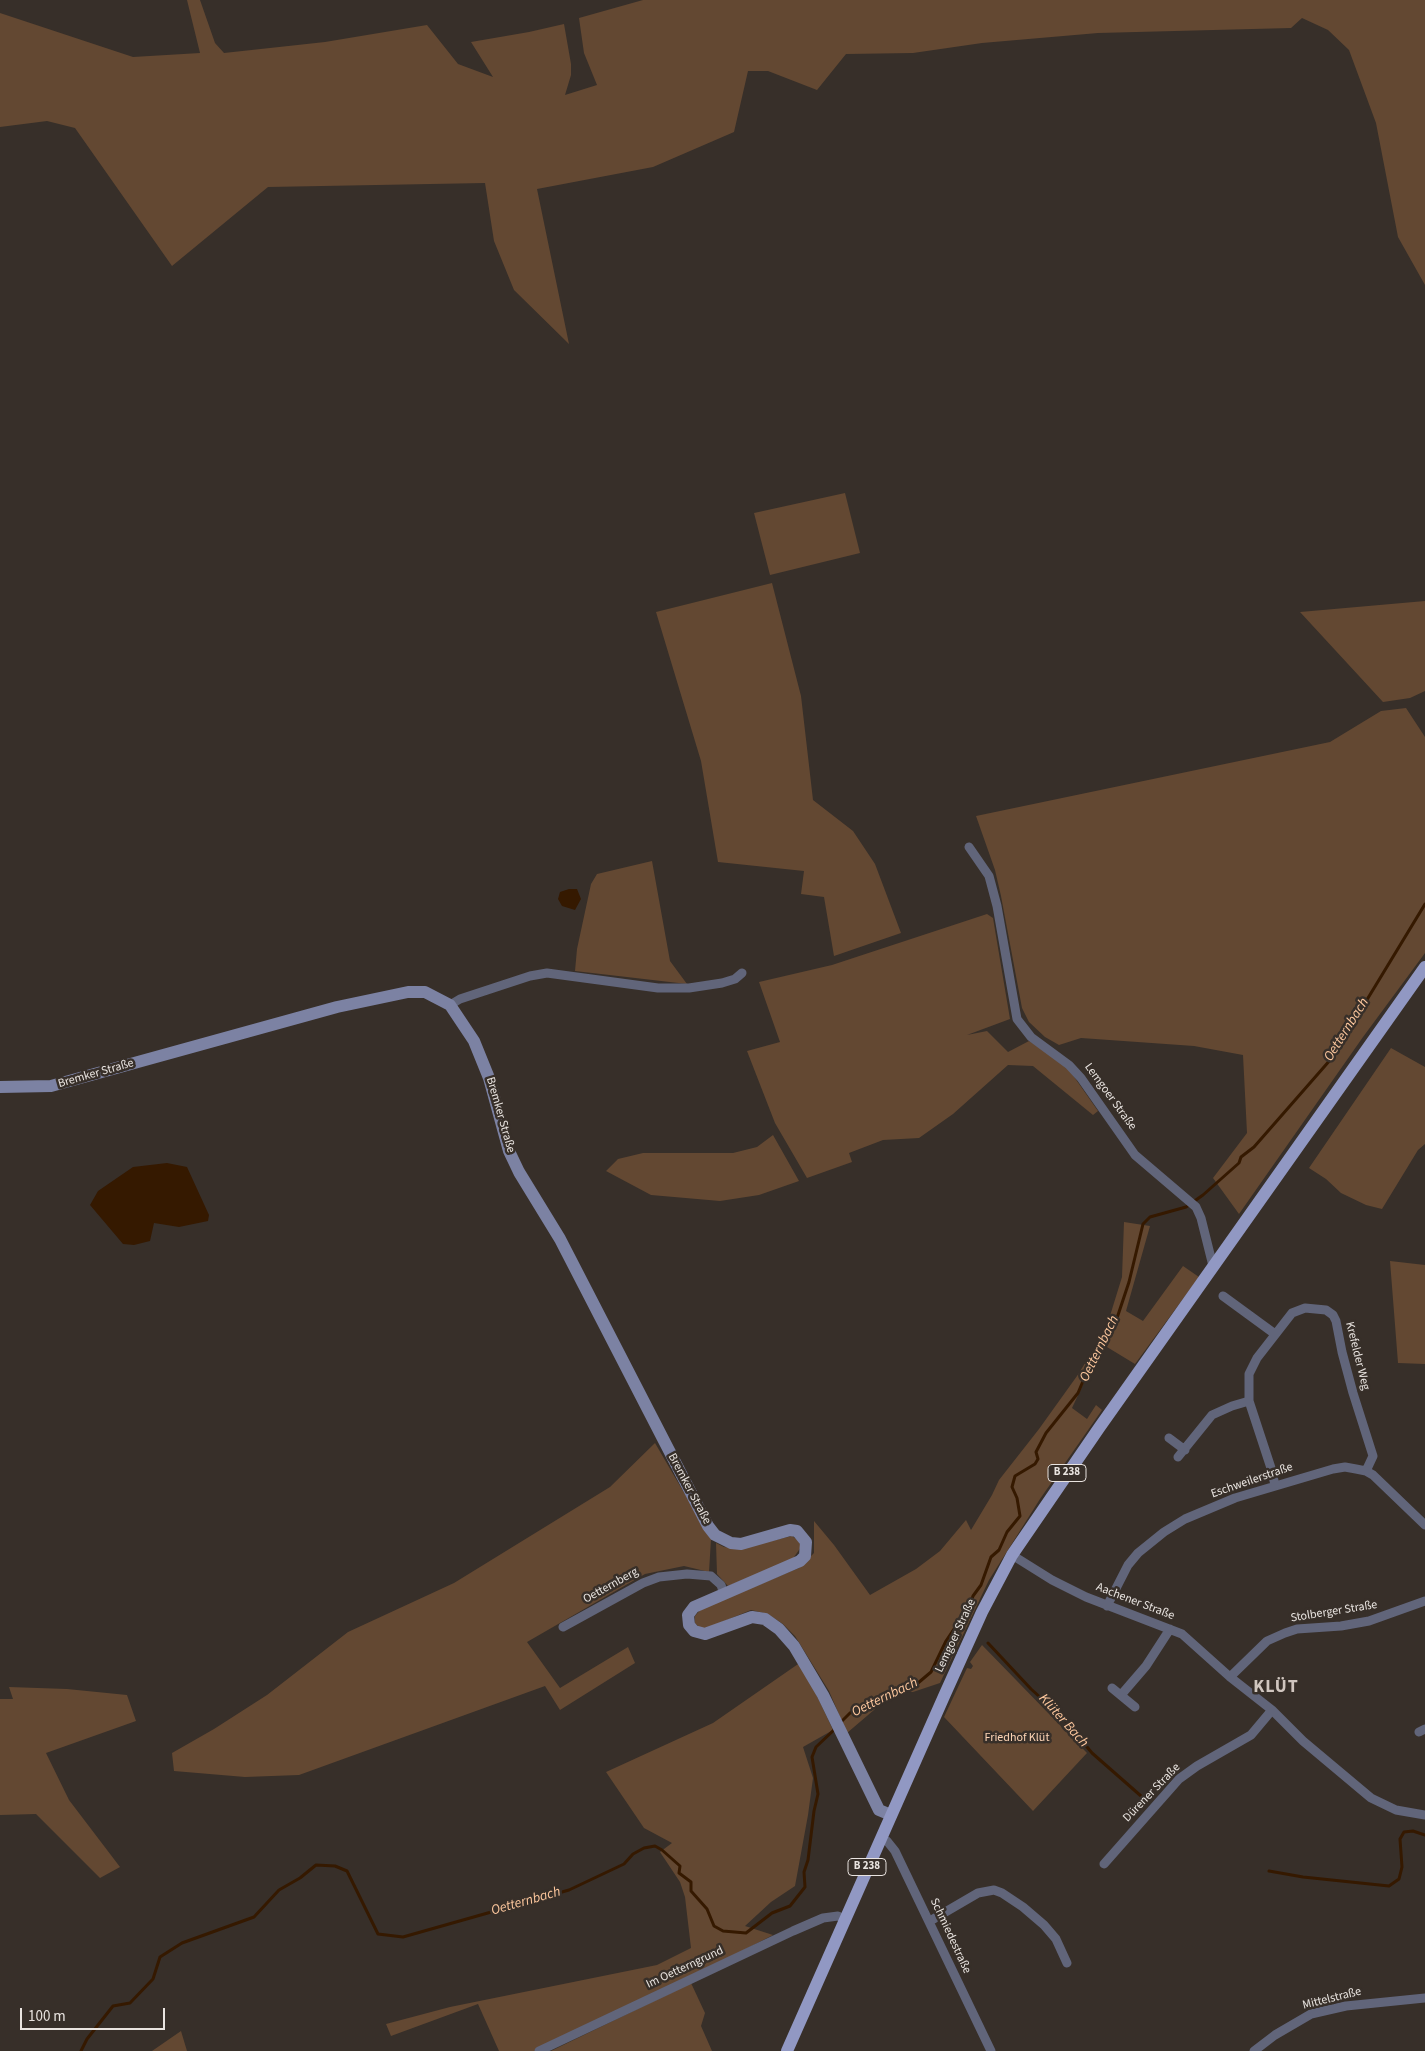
<!DOCTYPE html>
<meta charset="utf-8">
<style>
body{margin:0}
#map{position:relative;width:1425px;height:2051px;overflow:hidden;background:#372f29;font-family:"Source Sans 3",sans-serif}
canvas{display:block}
.scale{position:absolute;left:20px;top:2008px;width:145px;height:22px;box-sizing:border-box;border:2px solid #e9e4e0;border-top:0;padding-left:6px;font-size:15px;line-height:18px;white-space:nowrap;color:#e9e4e0;-webkit-text-stroke:4px #372f29;paint-order:stroke}
</style>
<div id="map">
<canvas width="1425" height="2051"></canvas>
<div class="scale">100 m</div>
</div>
<script>
const g = document.querySelector('canvas').getContext('2d');
g.lineJoin = 'round';
function fillPath(path, color) { g.fillStyle = color; g.fill(path, 'evenodd'); }
const poly = rows => new Path2D(rows.map(r => 'M' + r).join(''));
function stroke(path, color, width, dash) { g.strokeStyle = color; g.lineWidth = width; g.lineCap = dash ? 'butt' : 'round'; g.setLineDash(dash || []); g.stroke(path); }
function label(font, color, halo, rows, align = 'center') {
  g.font = font + ' "Source Sans 3",sans-serif'; g.lineWidth = 5; g.setLineDash([]); g.textBaseline = 'middle'; g.strokeStyle = halo; g.fillStyle = color; for (const [text, x, y, turn = 0] of rows) {
    g.save(); g.translate(x, y); g.rotate((+turn || 0) * Math.PI / 180); g.textAlign = isNaN(turn) ? turn : align; if (halo) g.strokeText(text, 0, 0); g.fillText(text, 0, 0); g.restore();
  }
}
fillPath(poly([
 [187,0,200,0,215,43,224,53,325,42,427,25,458,64,493,77,471,42,529,32,564,24,571,64,571,75,565,95,597,85,584,53,579,18,643,0,1425,0,1425,285,1398,237,1376,123,1349,50,1328,30,1302,18,1291,28,1098,33,982,43,913,53,846,54,817,90,768,71,748,71,734,132,653,167,537,189,569,344,514,290,494,241,485,183,268,187,172,266,75,128,47,121,0,127,0,13,133,57,200,53],
 [845,493,860,553,770,575,754,513],
 [772,583,801,696,813,800,853,831,875,864,901,933,834,956,824,897,801,894,804,871,718,862,701,761,656,612],
 [1425,601,1425,691,1410,698,1383,702,1300,612],
 [1406,708,1425,737,1425,953,1363,1037,1239,1214,1213,1178,1247,1133,1243,1055,1194,1046,1081,1038,1059,1045,1045,1037,1029,1022,1022,1008,1001,896,995,870,976,816,1330,742,1381,711],
 [652,861,670,961,687,984,575,971,577,949,591,884,597,874],
 [987,914,993,918,1010,1019,967,1035,987,1031,1008,1052,1029,1041,1063,1061,1098,1111,1093,1115,1033,1066,1008,1065,953,1114,919,1138,883,1140,849,1153,852,1162,807,1178,775,1123,747,1051,780,1042,759,982,832,965],
 [1391,1048,1425,1067,1425,1144,1418,1150,1382,1209,1366,1205,1341,1193,1326,1179,1309,1168],
 [773,1135,799,1181,759,1195,720,1201,651,1195,606,1171,618,1159,643,1153,733,1153,757,1147],
 [1124,1222,1150,1226,1126,1311,1143,1321,1183,1266,1199,1277,1135,1364,1102,1344,1072,1408,1087,1419,1096,1405,1102,1410,1040,1499,989,1580,940,1683,913,1692,895,1692,847,1733,829,1691,795,1636,783,1624,768,1614,751,1610,705,1629,700,1628,695,1623,695,1616,701,1609,799,1568,814,1553,814,1521,834,1545,870,1595,916,1569,940,1551,966,1520,971,1530,992,1495,999,1480,1039,1429,1077,1376,1099,1341,1109,1319,1122,1277],
 [1390,1261,1425,1265,1425,1364,1398,1363],
 [655,1443,711,1539,709,1572,684,1566,645,1574,527,1642,560,1688,628,1647,635,1663,560,1710,545,1686,299,1775,245,1777,174,1771,172,1753,214,1729,267,1695,348,1632,454,1583,610,1487],
 [792,1536,799,1541,801,1547,792,1560,728,1586,717,1574,716,1543,724,1547,738,1549],
 [982,1645,1087,1753,1033,1811,944,1717,967,1668,971,1669,973,1666,970,1662],
 [801,1662,833,1730,803,1747,813,1778,808,1815,795,1886,771,1902,745,1926,773,1935,709,1968,534,2051,499,2051,478,2004,391,2036,386,2024,450,2007,657,1965,691,1948,685,1897,680,1882,660,1852,672,1843,644,1828,606,1772,713,1723],
 [9,1687,67,1689,127,1695,136,1721,46,1753,69,1800,120,1867,100,1878,36,1814,0,1815,0,1699,13,1699],
 [691,1983,705,2013,701,2026,712,2051,551,2051],
 [181,2031,187,2051,152,2051]
]), '#634832');
fillPath(poly([
 [569,889,577,889,581,899,575,910,562,906,558,899,560,892],
 [167,1163,187,1167,209,1215,208,1221,179,1227,154,1223,150,1241,134,1245,123,1244,90,1205,98,1191,133,1167]
]), '#351900');
stroke(poly([
 [988,1643,1031,1689,1064,1719,1092,1753,1141,1796],
 [840,1723,850,1713,861,1706,882,1699,898,1689,918,1683,931,1672,946,1641,958,1623,965,1618,973,1596,981,1585,991,1557,999,1550,1007,1532,1020,1516,1017,1498,1012,1487,1015,1476,1035,1464,1038,1459,1036,1452,1046,1433,1078,1393,1086,1374,1116,1321,1129,1282,1143,1224,1150,1217,1186,1207,1203,1195,1239,1163,1241,1157,1254,1147,1331,1059,1425,904],
 [1269,1871,1303,1877,1389,1886,1399,1879,1402,1867,1400,1839,1404,1832,1413,1831,1425,1835],
 [81,2051,87,2039,113,2006,130,2003,153,1979,160,1957,182,1943,254,1917,279,1890,300,1878,316,1865,335,1866,347,1871,378,1934,403,1937,569,1890,624,1864,633,1854,644,1848,655,1846,662,1850,680,1866,679,1873,691,1882,691,1891,707,1909,714,1926,723,1931,746,1933,772,1913,790,1906,805,1887,804,1872,808,1860,814,1811,818,1794,812,1757,816,1747,836,1728]
]), '#351900', 3);
stroke(poly([
 [969,847,989,876,997,906,1017,1019,1031,1037,1069,1065,1081,1078,1135,1155,1196,1207,1201,1218,1213,1266],
 [450,1005,460,999,530,976,547,973,658,988,689,988,722,983,735,979,742,973],
 [1223,1296,1275,1334],
 [1169,1438,1185,1450],
 [1178,1457,1212,1415,1232,1406,1249,1401],
 [1275,1485,1271,1468,1249,1401,1249,1374,1257,1358,1292,1313,1305,1308,1326,1310,1333,1315,1336,1321,1342,1352,1353,1393,1373,1456,1366,1471],
 [1012,1555,1052,1580,1086,1597,1182,1634,1230,1677,1272,1710,1303,1741,1371,1798,1396,1810,1425,1815],
 [1107,1606,1128,1565,1138,1553,1164,1532,1185,1519,1235,1498,1333,1469,1345,1467,1356,1469,1366,1471,1373,1475,1425,1525],
 [563,1627,643,1583,659,1577,687,1574,711,1576,721,1585,724,1594],
 [1230,1677,1267,1641,1285,1633,1297,1629,1341,1626,1369,1621,1425,1601],
 [1112,1688,1135,1707],
 [1121,1695,1146,1666,1170,1629],
 [1419,1732,1425,1729],
 [880,1839,887,1841,895,1851,991,2051],
 [1104,1864,1179,1779,1197,1766,1251,1735,1272,1710],
 [930,1921,978,1893,994,1890,1002,1893,1023,1907,1044,1925,1056,1939,1067,1963],
 [539,2051,793,1931,823,1918,838,1916,844,1919],
 [1254,2051,1275,2035,1311,2014,1346,2006,1425,1998]
]), '#61657a', 9);
stroke(poly([
 [0,1087,51,1086,337,1007,408,992,425,992,450,1005,474,1041,489,1078,509,1151,519,1172,560,1239,708,1526,715,1535,731,1543,741,1544,790,1530,797,1531,806,1542,805,1556,800,1561,694,1607,688,1615,689,1625,694,1631,705,1634,752,1617,765,1619,779,1629,794,1646,823,1695,879,1810,891,1815]
]), '#7c82a3', 12);
stroke(poly([
 [787,2051,945,1694,982,1612,1012,1555,1099,1428,1425,967]
]), '#9198c3', 12);
for (const [x, y, w] of [
 [1067,1473,38],
 [867,1867,38]
]) { const box = new Path2D(); box.roundRect(x - w / 2, y - 8.5, w, 17, 4); g.fillStyle = '#372f29'; g.fill(box); stroke(box, '#e9e4e0', 1); }
label('bold 11px', '#e9e4e0', null, [
 ["B 238",1067,1473],
 ["B 238",867,1867]
]);
label('12px', '#e9e4e0', '#372f29', [
 ["Bremker Straße",96,1074,-16],
 ["Lemgoer Straße",1110,1097,54],
 ["Bremker Straße",500,1115,74],
 ["Krefelder Weg",1357,1356,76],
 ["Eschweilerstraße",1252,1481,-19],
 ["Bremker Straße",689,1489,62],
 ["Oetternberg",611,1586,-29],
 ["Aachener Straße",1135,1602,21],
 ["Stolberger Straße",1334,1612,-9],
 ["Lemgoer Straße",956,1636,-65],
 ["Dürener Straße",1152,1793,-46],
 ["Schmiedestraße",950,1936,65],
 ["Im Oetterngrund",685,1968,-25],
 ["Mittelstraße",1332,1999,-14]
]);
label('12px', '#ffd6b7', '#372f29', [
 ["Friedhof Klüt",1017,1738]
]);
label('italic 14px', '#fdc79d', '#372f29', [
 ["Oetternbach",1347,1030,-58],
 ["Oetternbach",1100,1349,-64],
 ["Oetternbach",885,1698,-26],
 ["Klüter Bach",1063,1721,48],
 ["Oetternbach",526,1902,-16]
]);
g.letterSpacing = '1px';
label('bold 18px', '#d0c6bf', '#372f29', [
 ["KLÜT",1276,1688]
]);
g.letterSpacing = '0px';
</script>
